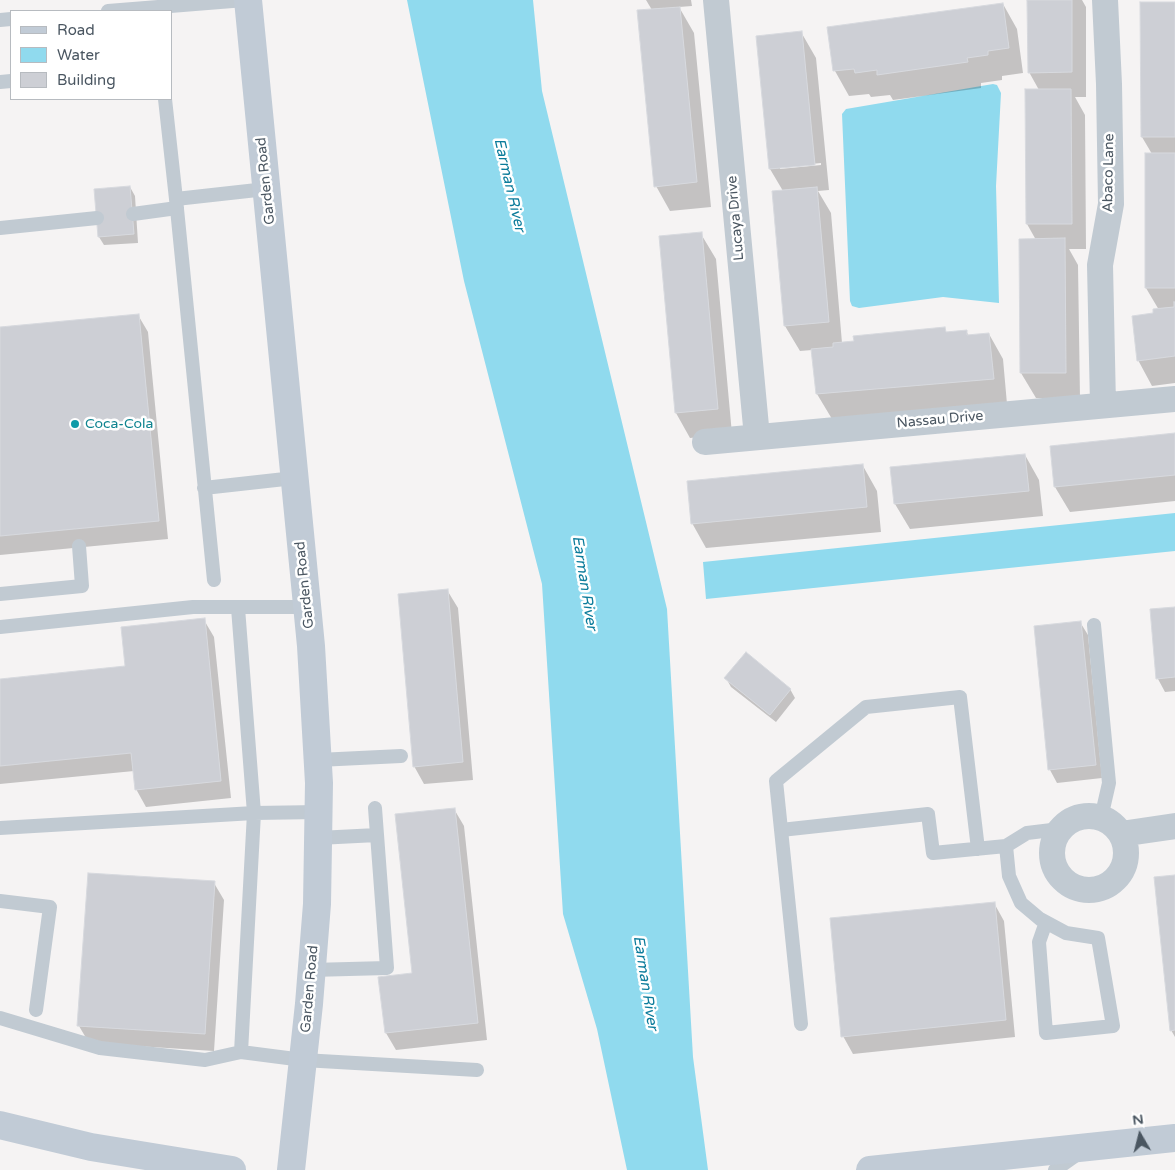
<!DOCTYPE html>
<style>
body{margin:0}
#map{position:relative;width:1175px;height:1170px;overflow:hidden;background:#f5f3f3;font-family:"Varela Round",sans-serif}
canvas{display:block}
.legend{position:absolute;left:10px;top:10px;width:162px;height:90px;box-sizing:border-box;background:#fff;border:1px solid #b7bbc0;margin:0;padding:6px 9px;list-style:none;font-size:15px;color:#4a5661}
.legend li{display:flex;align-items:center;gap:10px;height:25px}
.legend b{width:25px;border:1px solid #b7bbc0}
.north{position:absolute;left:1115px;top:1110px;width:50px;height:50px;-webkit-text-stroke:4px #fff;paint-order:stroke;rotate:352deg;font-size:14px;font-weight:700;line-height:20px;text-align:center;color:#4a5661}
.north::after{content:'';display:block;margin:auto;width:18px;height:22px;background:#4a5661;clip-path:polygon(50% 0,100% 100%,50% 72%,0 100%)}
</style>
<div id="map">
<canvas width="1175" height="1170"></canvas>
<ul class="legend">
<li><b style="height:6px;background:#c1cbd6"></b>Road</li>
<li><b style="height:14px;background:#90daee"></b>Water</li>
<li><b style="height:14px;background:#cdcfd5"></b>Building</li>
</ul>
<div class="north">N</div>
</div>
<script>
const g = document.querySelector('canvas').getContext('2d');
g.lineJoin = 'round';
function fillPath(path, color) { g.fillStyle = color; g.fill(path, 'evenodd'); }
const poly = rows => new Path2D(rows.map(r => 'M' + r).join(''));
function stroke(path, color, width, dash) { g.strokeStyle = color; g.lineWidth = width; g.lineCap = dash ? 'butt' : 'round'; g.setLineDash(dash || []); g.stroke(path); }
function label(font, color, halo, rows, align = 'center') {
  g.font = font + ' "Varela Round",sans-serif'; g.lineWidth = 5; g.setLineDash([]); g.textBaseline = 'middle'; g.strokeStyle = halo; g.fillStyle = color; for (const [text, x, y, turn = 0] of rows) {
    g.save(); g.translate(x, y); g.rotate((+turn || 0) * Math.PI / 180); g.textAlign = isNaN(turn) ? turn : align; if (halo) g.strokeText(text, 0, 0); g.fillText(text, 0, 0); g.restore();
  }
}
fillPath(poly([
 [407,0,533,0,542,91,667,609,693,1057,708,1170,627,1170,597,1029,563,914,542,584,464,281],
 [993,84,997,85,1001,93,996,186,999,303,943,297,859,308,852,306,850,301,842,114,846,109],
 [1175,513,1175,551,706,599,703,562]
]), '#90daee');
fillPath(poly([
 [646,0,691,0,692,6,679,7,694,33,711,207,670,211,656,186,652,10],
 [1028,0,1082,0,1086,7,1086,97,1075,97,1085,115,1086,249,1069,249,1078,265,1080,398,1036,398,1021,373,1020,240,1036,240,1027,224,1039,90,1029,72],
 [1003,4,1017,29,1023,73,1002,76,1002,80,981,83,981,88,893,100,890,95,871,97,869,94,849,96,835,71,829,28],
 [1175,4,1175,383,1152,386,1138,360,1155,314,1159,310,1146,288,1152,154,1142,137],
 [801,32,816,58,829,190,818,191,831,213,842,343,944,329,947,333,966,331,969,336,989,334,1003,359,1007,404,832,419,817,394,812,350,800,351,785,326,783,191,770,169],
 [821,163,821,165,780,169,780,167],
 [130,187,135,196,138,243,104,245,99,237],
 [701,234,716,259,732,434,690,438,676,413],
 [138,315,148,332,168,539,0,555,0,328],
 [1175,434,1175,501,1070,512,1055,487],
 [1025,455,1039,480,1043,516,910,529,895,504,892,469],
 [863,466,877,491,881,532,706,548,692,523],
 [447,590,458,608,473,780,424,784,414,766],
 [1175,608,1175,691,1165,692,1158,679],
 [204,620,214,637,231,798,146,807,136,789,134,771,0,784,0,680,126,667],
 [1080,622,1088,635,1102,778,1057,783,1050,770],
 [726,678,790,689,795,698,776,722,731,687],
 [454,809,464,826,487,1040,396,1050,386,1033,414,974],
 [1175,876,1175,1037,1171,1030],
 [214,883,224,900,214,1051,89,1043,79,1026],
 [994,903,1004,921,1015,1037,853,1054,843,1036]
]), '#0003');
const building = poly([
 [1027,0,1072,0,1072,72,1028,73,1027,0],
 [1140,2,1175,2,1175,137,1141,137,1140,2],
 [1003,3,1009,48,988,51,988,55,967,58,968,62,877,75,877,70,855,73,854,69,833,71,827,27,1003,3],
 [680,7,697,182,654,187,637,10,680,7],
 [802,31,815,165,769,169,756,36,802,31],
 [1025,89,1071,89,1072,224,1026,224,1025,89],
 [1145,153,1175,153,1175,288,1145,288,1145,153],
 [130,186,134,234,98,237,94,189,130,186],
 [817,187,829,322,784,326,772,191,817,187],
 [702,232,718,409,675,413,659,236,702,232],
 [1065,238,1066,373,1020,373,1019,239,1065,238],
 [1174,302,1175,302,1175,356,1137,361,1132,316,1153,313,1153,309,1174,307,1174,302],
 [139,314,159,521,0,536,0,327,139,314],
 [945,327,946,332,967,330,967,335,989,333,994,379,816,394,811,349,833,347,833,343,854,341,853,336,945,327],
 [1175,433,1175,475,1054,487,1050,446,1175,433],
 [1025,454,1029,491,894,504,890,467,1025,454],
 [863,464,867,507,691,524,687,481,863,464],
 [448,589,463,762,413,767,398,594,448,589],
 [1175,607,1175,677,1156,679,1150,609,1175,607],
 [205,618,221,781,135,790,131,753,0,766,0,679,125,666,121,627,205,618],
 [1081,621,1096,765,1048,770,1034,626,1081,621],
 [746,652,791,689,770,715,724,678,746,652],
 [455,808,478,1023,385,1033,378,977,412,973,395,814,455,808],
 [88,873,215,881,205,1034,77,1026,88,873],
 [1175,875,1175,1030,1170,1031,1154,877,1175,875],
 [995,902,1006,1020,841,1037,830,918,995,902]
]);
fillPath(building, '#cdcfd5');
stroke(building, '#d7d9de', 1);
stroke(poly([
 [108,11,245,0],
 [0,20,11,19],
 [0,82,11,81],
 [165,99,176,199,266,189],
 [176,199,214,580],
 [133,214,177,208],
 [0,228,97,218],
 [204,488,294,478],
 [0,594,82,586,79,546],
 [1094,625,1109,783,1101,818],
 [0,627,193,607,307,607],
 [318,760,401,756],
 [319,812,254,813,241,1052,303,1060,477,1070],
 [0,828,254,813,238,608],
 [781,830,928,814,933,853,1006,846,1027,833,1060,829],
 [318,838,377,835],
 [1006,846,1009,876,1021,903,1040,919,1066,933,1098,938,1113,1026,1046,1033,1039,942,1046,922],
 [0,901,50,907,36,1010],
 [311,970,387,968,375,808],
 [0,1018,100,1048,205,1060,241,1052],
 [801,1024,776,781,866,707,960,697,978,849],
 [1055,1170,1079,1153]
]), '#c1cad2', 14);
stroke(poly([
 [716,0,757,437],
 [1103,405,1100,265,1111,204,1109,84,1105,0],
 [705,442,1175,399],
 '1052 853a37 37 0 1 1 74 0a37 37 0 1 1-74 0Z',
 [1121,834,1175,826]
]), '#c1cad2', 26);
stroke(poly([
 [248,0,311,646,319,783,317,904,309,1004,291,1170],
 [0,1125,91,1147,232,1170],
 [870,1170,1175,1138]
]), '#c1cbd6', 28);
for (const [x, y, r, color] of [
 [75,424,5,"#0f9aa8"]
]) { const dot = new Path2D(); dot.arc(x, y, r, 0, 2 * Math.PI); g.fillStyle = color; g.fill(dot); stroke(dot, '#fff', 2); }
label('14px', '#4a5661', '#fff', [
 ["Abaco Lane",1109,173,-89],
 ["Garden Road",266,181,-96],
 ["Lucaya Drive",736,218,-95],
 ["Nassau Drive",940,420,-5],
 ["Garden Road",305,585,-96],
 ["Garden Road",310,989,-85]
]);
label('14px', '#0d838f', '#fff', [
 ["Coca-Cola",85,424]
], 'left');
label('italic 15px', '#0c7c9b', '#fff', [
 ["Earman River",509,185,77],
 ["Earman River",584,583,81],
 ["Earman River",645,983,81]
]);
</script>
